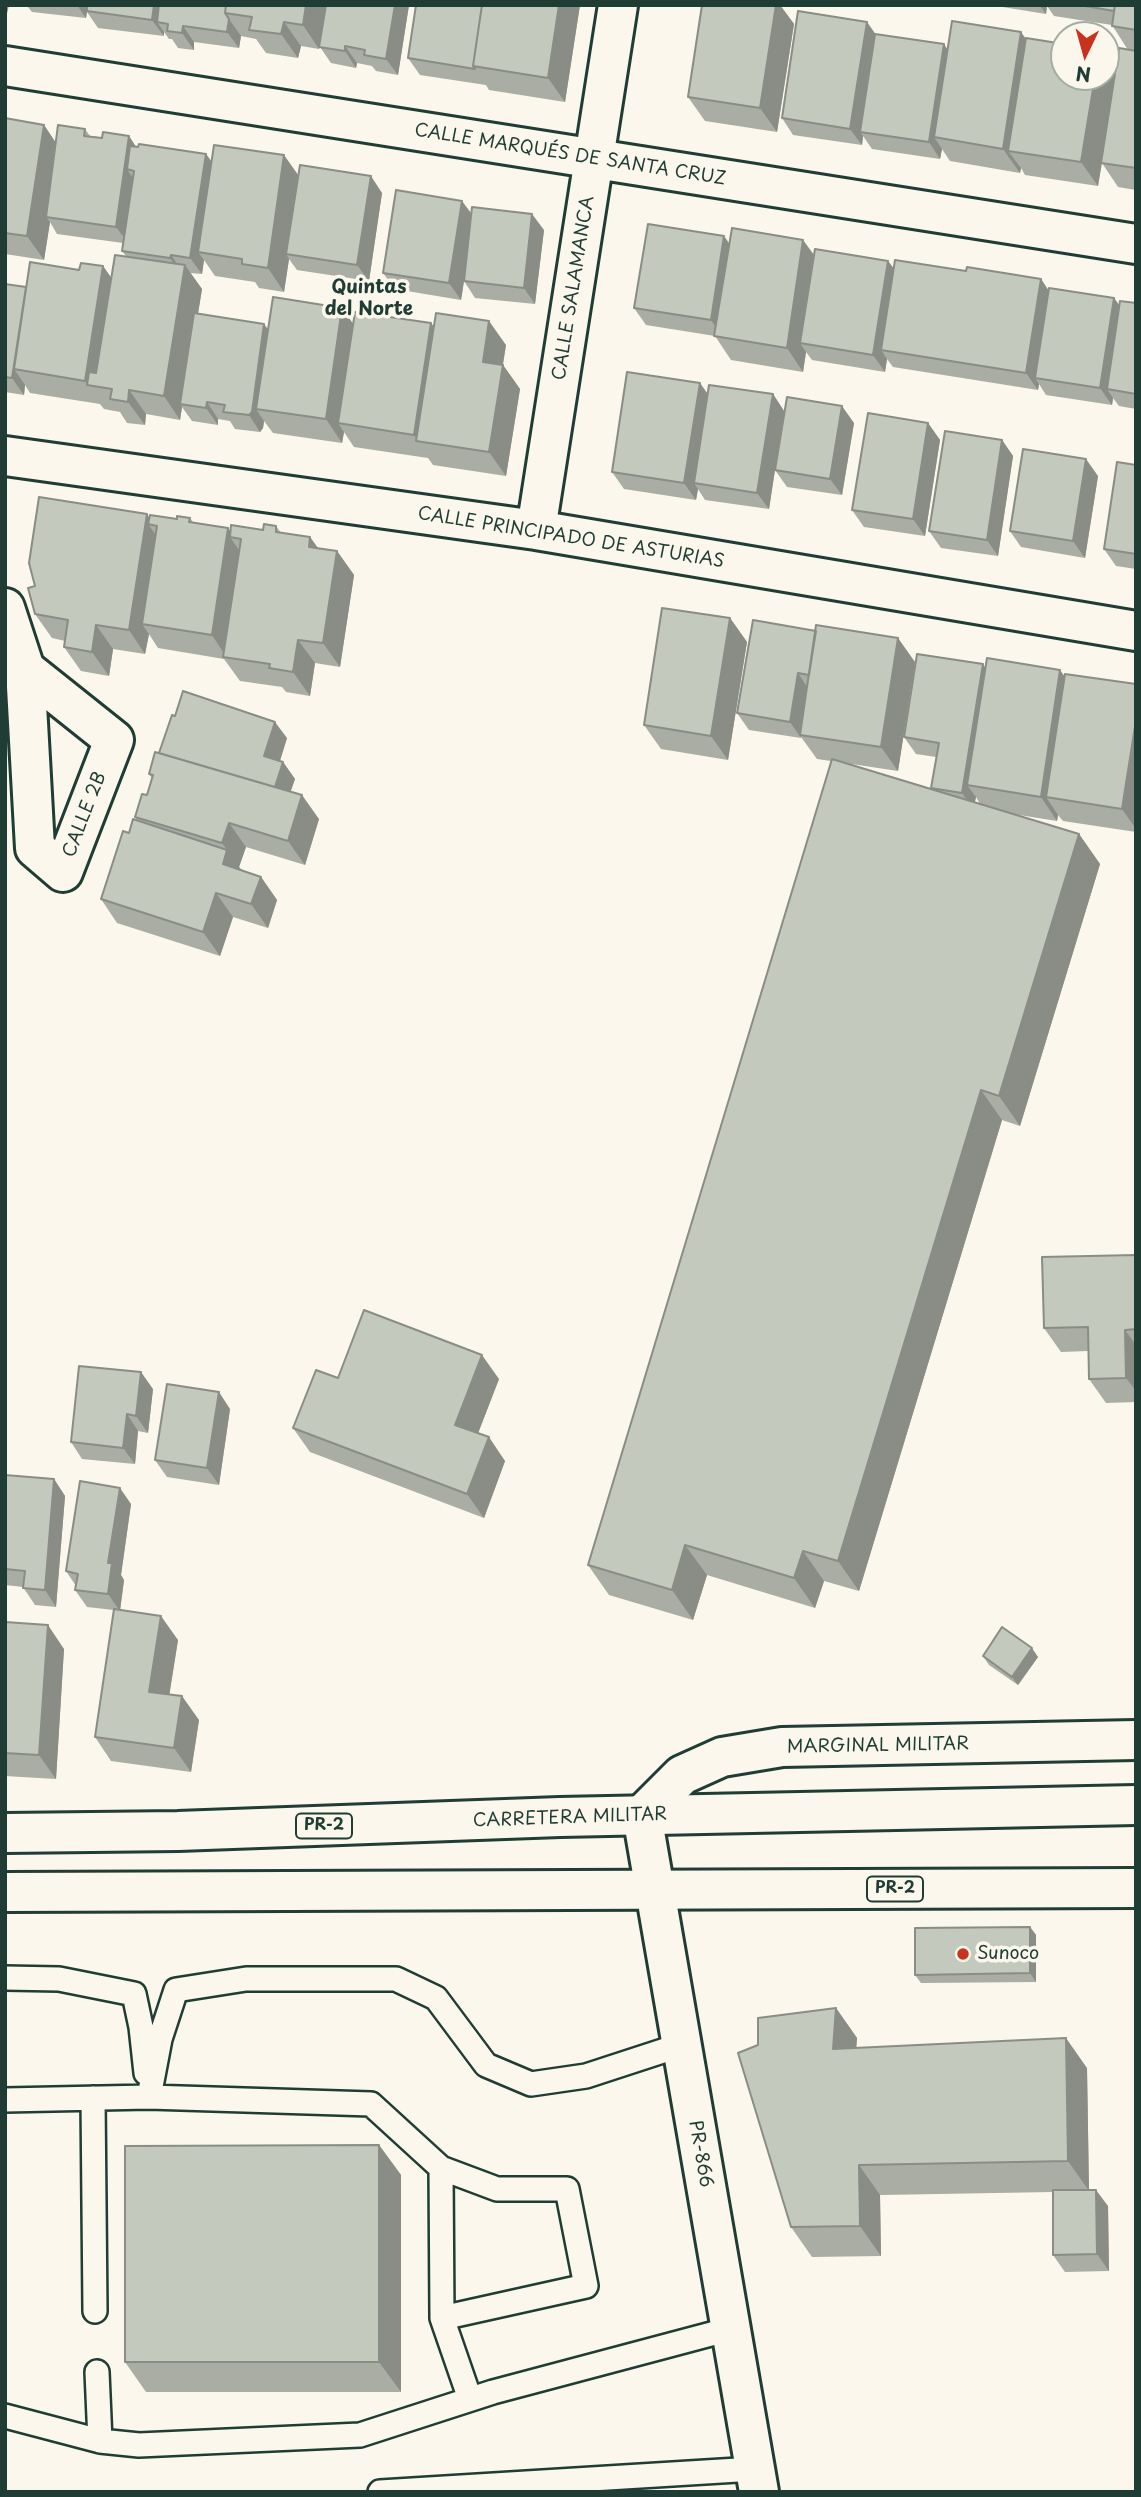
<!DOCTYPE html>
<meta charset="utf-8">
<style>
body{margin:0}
#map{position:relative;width:1141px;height:2497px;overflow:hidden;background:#fbf7ec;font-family:"Playpen Sans",sans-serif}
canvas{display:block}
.frame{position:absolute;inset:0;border:7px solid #1f3d34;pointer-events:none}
.north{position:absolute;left:1050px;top:21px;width:70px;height:70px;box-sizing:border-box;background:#fbf7ec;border:2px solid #a3ada2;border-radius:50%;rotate:185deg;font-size:19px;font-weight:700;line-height:28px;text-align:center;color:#1f3d34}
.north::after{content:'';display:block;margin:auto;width:24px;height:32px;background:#c8321e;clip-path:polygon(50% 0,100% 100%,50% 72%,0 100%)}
</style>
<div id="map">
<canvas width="1141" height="2497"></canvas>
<div class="frame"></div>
<div class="north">N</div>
</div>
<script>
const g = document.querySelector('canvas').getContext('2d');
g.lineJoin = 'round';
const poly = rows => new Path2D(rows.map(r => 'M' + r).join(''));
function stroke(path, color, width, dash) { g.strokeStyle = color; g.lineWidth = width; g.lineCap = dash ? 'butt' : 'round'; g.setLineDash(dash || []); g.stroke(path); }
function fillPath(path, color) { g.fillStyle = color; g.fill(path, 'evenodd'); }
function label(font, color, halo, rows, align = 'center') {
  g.font = font + ' "Playpen Sans",sans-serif'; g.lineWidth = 7; g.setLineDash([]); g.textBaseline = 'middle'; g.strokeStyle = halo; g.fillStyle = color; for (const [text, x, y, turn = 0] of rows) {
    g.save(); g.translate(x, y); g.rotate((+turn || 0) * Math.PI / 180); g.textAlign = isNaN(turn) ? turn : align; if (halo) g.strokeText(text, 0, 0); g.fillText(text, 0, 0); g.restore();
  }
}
const service = poly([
 [5,1978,59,1979,134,1994,141,2027,146,2073],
 [149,2097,160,2039,176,1990,246,1979,396,1979,436,1998,486,2065,531,2084,586,2076,681,2045],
 [93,2098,95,2311],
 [5,2100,149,2097,371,2104,441,2168,497,2189,567,2189,586,2286,442,2318,470,2399],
 [441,2168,442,2318],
 [97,2372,100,2441],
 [5,2416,100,2441,139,2445,360,2435,493,2392,730,2329],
 [380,2492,754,2469]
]);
const minor = poly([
 [5,66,1136,244],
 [5,456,536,530,1136,631],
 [536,530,618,5],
 [5,608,25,669],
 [25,669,114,740,63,872,35,848,25,669],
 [642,1815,682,1775,722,1757,782,1747,1136,1740]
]);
const tertiary = poly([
 [642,1815,759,2492]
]);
const primary = poly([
 [5,1833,178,1831,560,1817,1136,1805],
 [5,1892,1136,1888]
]);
stroke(service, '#1f3d34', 28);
stroke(minor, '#1f3d34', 44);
stroke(tertiary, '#1f3d34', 44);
stroke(primary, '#1f3d34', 44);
stroke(service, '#fbf7ec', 23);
stroke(minor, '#fbf7ec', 38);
stroke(tertiary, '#fbf7ec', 38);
stroke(primary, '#fbf7ec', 38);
fillPath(poly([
 [17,5,409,5,398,75,376,71,372,66,357,63,356,68,331,63,320,47,319,49,301,46,298,58,266,53,256,39,241,36,239,48,194,42,194,50,178,48,172,39,169,39,164,32,164,36,98,28,87,12,86,18,32,12,28,7],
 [580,5,565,102,489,90,486,85,420,75,408,58],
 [702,5,780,5,794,24,777,132,705,121,688,97],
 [990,5,1136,5,1136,190,1118,187,1102,163,1098,186,1025,175,1021,168,1020,173,950,161,942,149,940,159,872,149,863,136,862,145,793,135,782,118,875,34,944,44,947,50,1026,39,1106,77,1106,59,1115,73,1128,50,1112,25,1054,16,1047,6,1046,14],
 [5,118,44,125,56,143,85,129,90,136,102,138,129,136,136,147,206,154,212,162,298,175,382,193,369,281,297,270,289,259,284,292,259,288,255,282,215,276,204,260,202,274,190,273,202,289,198,314,268,329,353,324,431,323,434,327,506,345,503,365,520,389,506,476,433,465,428,458,354,447,344,432,342,443,273,433,264,421,263,428,260,432,235,429,230,421,218,419,218,425,192,421,182,407,180,420,146,414,145,425,127,423,120,412,104,409,100,404,30,393,25,385,24,395,5,392,5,284,26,287,79,270,103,266,111,278,126,256,122,251,123,243,57,234,50,222,44,260,5,254],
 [544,230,535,304,475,298,464,281,461,300,395,289,383,273],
 [729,243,814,255,888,261,894,269,966,271,1041,279,1049,291,1114,298,1120,306,1136,303,1136,409,1119,406,1113,398,1112,405,1046,395,1039,384,1038,390,893,367,887,359,885,372,812,360,806,352,803,372,731,360,715,336,646,325,634,308],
 [707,393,773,394,784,411,854,423,842,495,787,487,775,470,769,509,705,500,698,489,696,500,624,489,612,472],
 [928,423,940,440,925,536,864,527,852,510],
 [1002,440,1013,456,998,556,941,548,929,531],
 [1136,465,1136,569,1116,566,1104,549],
 [1098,476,1085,558,1021,547,1010,531],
 [149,518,177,519,190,518,193,522,228,528,230,532,263,530,276,526,281,533,310,537,318,548,337,551,354,575,340,667,315,663,310,696,286,692,282,687,240,681,224,659,158,648,149,634,145,654,113,649,109,676,81,671,64,647,65,641,52,638,35,614,35,586],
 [730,618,747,642,728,760,661,749,644,725],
 [753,620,915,662,898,771,845,763,933,789,931,788,936,757,916,754,904,737,986,669,1136,684,1136,832,1063,821,1058,815,1057,821,1013,814,1079,834,1100,864,1020,1126,1002,1120,859,1591,824,1581,815,1608,707,1575,693,1620,609,1595,588,1565,831,761,817,759,801,737,801,738,749,730,737,713],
 [976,797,980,804,975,802],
 [287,738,280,761,283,762,295,779,290,792,319,819,305,865,246,847,239,867,242,870,261,877,277,900,268,928,233,917,220,956,117,923,101,899,129,833,137,820,135,817,147,795,152,778,149,774,159,753],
 [1136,1255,1136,1402,1106,1403,1089,1379,1088,1351,1061,1352,1044,1328],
 [338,1378,499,1379,478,1433,505,1461,484,1518,310,1452,293,1428],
 [153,1389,148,1433,138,1431,135,1464,82,1459,71,1442],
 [230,1409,219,1485,167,1477,155,1460],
 [5,1475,54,1479,65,1496,56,1607,35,1605,23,1587,5,1585],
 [131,1504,121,1575,124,1580,120,1610,178,1640,169,1695,199,1720,191,1772,111,1761,95,1737,114,1610,87,1607,75,1590,76,1586,66,1571],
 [5,1622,64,1649,56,1779,5,1776],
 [983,1656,1038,1657,1018,1685,989,1665],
 [1030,1927,1036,1935,1036,1982,921,1983,915,1975],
 [836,2008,857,2038,856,2048,1087,2068,1089,2190,1108,2206,1109,2271,1065,2272,1053,2255,1053,2192,880,2195,881,2256,812,2257,791,2227,758,2045],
 [379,2145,401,2175,401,2392,146,2392,125,2362]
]), '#a9ada3');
fillPath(poly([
 [5,5,9,5,6,18,5,17],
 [77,5,88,5,86,18],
 [154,5,168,5,157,22,164,32,164,36,152,20],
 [306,5,327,5,319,49,303,25],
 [395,5,409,5,398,75,386,59],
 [559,5,580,5,565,102,548,78],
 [776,5,780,5,794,24,777,132,760,108],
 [1039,5,1046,5,1047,6,1046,14],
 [229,19,241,36,239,48,227,32],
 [284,22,301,46,298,58,281,34],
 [867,22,879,39,860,132,863,136,862,145,850,129],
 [183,26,194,42,194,50,182,33],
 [1021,32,1038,56,1008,151,1021,168,1020,173,1003,149],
 [944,44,955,61,934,137,942,149,940,159,929,142],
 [345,46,357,63,356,68,345,51],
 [1106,59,1116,73,1098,186,1081,162,1095,77,1106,77],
 [44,125,60,149,46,217,50,222,44,260,27,236],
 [129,136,140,153,134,171,127,169,136,183,128,243,116,227],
 [206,154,217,170,198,252,204,260,202,274,190,258],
 [284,155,301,179,286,254,289,259,284,292,268,268],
 [371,176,382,193,369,281,357,265],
 [462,201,474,217,461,300,449,283],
 [532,214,544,230,535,304,524,288],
 [724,236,736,253,723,337,711,320],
 [803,240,820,263,800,343,806,352,803,372,787,348],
 [171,255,182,271,181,275,170,258],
 [888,261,900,277,881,350,887,359,885,372,873,355],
 [185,265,202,289,183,404,180,404,182,407,180,420,164,396],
 [103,266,120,290,105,388,88,385,85,381],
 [1041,279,1052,296,1035,378,1039,384,1038,390,1026,373],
 [27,287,14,369,25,385,24,395,12,378],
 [1114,298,1126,315,1107,389,1113,398,1112,405,1100,388],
 [342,308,359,332,338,423,344,432,342,443,326,419],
 [489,321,506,345,500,381,503,365,520,389,506,476,489,452,483,362],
 [431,323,448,347,418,441,414,435],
 [264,324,276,340,256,409,264,421,263,428,260,432,249,415],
 [700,383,712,400,694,483,698,489,696,500,684,483],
 [129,390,146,414,145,425,128,402],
 [773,394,784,411,769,509,757,493],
 [207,402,218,419,218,425,206,408],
 [842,406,854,423,842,495,830,479],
 [928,423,940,440,925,536,913,519],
 [1002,440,1013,456,998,556,987,540],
 [1086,459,1098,476,1085,558,1073,541],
 [147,514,155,526,148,524,162,544,142,624,149,634,145,654,129,630],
 [228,528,235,538,230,537,244,557,227,658,212,635],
 [310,537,327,561,309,547],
 [337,551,354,575,340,667,323,643],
 [730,618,747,642,728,760,711,736],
 [96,625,113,649,109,676,92,652],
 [898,638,915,662,898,771,881,747],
 [298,640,315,663,310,696,293,672],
 [983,664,994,681,967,785,976,797,973,809,962,793],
 [1060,670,1077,694,1046,797,1058,815,1057,821,1041,797],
 [798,673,809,690,800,735,801,738,790,722],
 [1136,720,1136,829,1122,809],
 [275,722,287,738,276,773,264,756],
 [283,762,295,779,285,808,273,791],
 [302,795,319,819,305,865,288,841],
 [229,823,246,847,239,867,244,874,223,864,227,850,222,843],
 [1079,834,1100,864,1020,1126,999,1096],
 [261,877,277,900,268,928,251,904],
 [216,893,233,917,220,956,203,932],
 [981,1090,1002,1120,859,1591,838,1561],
 [1125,1330,1136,1345,1136,1391,1126,1378],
 [482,1355,499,1379,472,1449,455,1425],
 [141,1372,153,1389,148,1433,136,1416],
 [219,1392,230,1409,219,1485,207,1468],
 [127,1414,138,1431,135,1464,123,1448],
 [489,1437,505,1461,484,1518,467,1494],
 [54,1479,65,1496,56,1607,45,1590],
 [120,1488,131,1504,121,1575,124,1580,120,1611,108,1594,108,1563],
 [685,1545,707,1575,693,1620,672,1590],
 [803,1551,824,1581,815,1608,794,1578],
 [161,1616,178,1640,166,1716,149,1692],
 [48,1625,64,1649,56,1779,39,1755],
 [1032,1648,1038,1657,1018,1685,1012,1677],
 [182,1696,199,1720,191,1772,174,1748],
 [1030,1927,1036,1935,1036,1982,1030,1973],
 [836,2008,857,2038,854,2080,833,2049],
 [1066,2038,1087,2068,1089,2191,1068,2161],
 [379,2145,401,2175,401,2392,379,2362],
 [859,2165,880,2195,881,2256,860,2226],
 [1096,2190,1108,2206,1109,2271,1097,2254]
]), '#898d85');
const building = poly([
 [87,5,154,5,152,20,87,11,87,5],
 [159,5,226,5,225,13,229,19,227,32,183,26,182,33,167,31,168,24,157,22,159,5],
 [226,5,306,5,303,25,284,22,281,34,249,30,252,17,225,13,226,5],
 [326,5,395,5,386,59,364,55,365,50,345,46,345,51,319,47,326,5],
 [416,5,482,5,473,66,475,69,408,58,416,5],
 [482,5,559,5,548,78,473,66,482,5],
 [702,5,776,5,760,108,688,97,702,5],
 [1079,5,1115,5,1114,11,1079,5],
 [1115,5,1136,5,1136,30,1112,26,1115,5],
 [798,11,867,22,850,129,782,118,798,11],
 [952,21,1021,32,1003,149,934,137,952,21],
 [875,34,944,44,929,142,860,132,875,34],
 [1026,38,1064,44,1064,77,1095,77,1081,162,1008,151,1026,38],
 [1119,48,1136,51,1136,168,1101,163,1119,48],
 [5,118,44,125,27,236,5,233,5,118],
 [58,125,85,129,84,136,102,138,103,132,129,136,116,227,46,217,58,125],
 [139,144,206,154,190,258,171,255,170,258,122,251,134,171,127,169,130,146,138,147,139,144],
 [214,145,284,155,268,268,242,264,242,259,198,252,214,145],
 [300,165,371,176,357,265,286,254,300,165],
 [396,190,462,201,449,283,383,273,396,190],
 [472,207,532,214,524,288,464,281,472,207],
 [648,224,724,236,711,320,634,308,648,224],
 [732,228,803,240,787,348,714,336,732,228],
 [815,249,888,261,873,355,800,343,815,249],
 [115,255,185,265,164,396,129,390,128,402,110,399,112,389,87,385,89,372,96,373,115,255],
 [895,260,966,271,967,267,1041,279,1026,373,881,350,895,260],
 [30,262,79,270,81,263,103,266,85,381,14,369,30,262],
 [5,284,26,287,12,378,5,377,5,284],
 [1049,288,1114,298,1100,388,1035,378,1049,288],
 [273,297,342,308,326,419,256,409,273,297],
 [1120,301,1136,303,1136,394,1107,389,1120,301],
 [355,312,431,323,414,435,338,423,355,312],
 [194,313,264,324,252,412,249,415,223,412,225,405,207,402,206,408,180,404,194,313],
 [436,313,489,321,483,362,503,365,489,452,416,441,436,313],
 [627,372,700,383,684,483,612,472,627,372],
 [709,385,773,394,757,493,694,483,709,385],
 [787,397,842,406,830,479,775,470,787,397],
 [868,413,928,423,913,519,852,510,868,413],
 [945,431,1002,440,987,540,929,531,945,431],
 [1023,449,1086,459,1073,541,1010,531,1023,449],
 [1117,462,1136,465,1136,554,1104,549,1117,462],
 [39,497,147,514,129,630,96,625,92,652,64,647,68,620,35,614,28,588,35,586,29,563,39,497],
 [150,515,177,519,177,516,190,518,189,522,228,528,212,635,142,624,157,526,148,524,150,515],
 [264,524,276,526,276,532,310,537,309,547,337,551,323,643,298,640,293,672,269,668,270,664,223,657,241,539,230,537,231,525,263,530,264,524],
 [662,608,730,618,711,736,644,725,662,608],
 [753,620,816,631,809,675,798,673,790,722,737,713,753,620],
 [816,625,898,638,881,747,800,735,816,625],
 [917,654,983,664,962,793,931,788,939,743,904,737,917,654],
 [987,658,1060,670,1041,797,967,785,987,658],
 [1065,674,1136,684,1136,720,1122,809,1046,797,1065,674],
 [183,691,275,722,264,756,283,762,275,787,159,753,172,715,175,716,183,691],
 [155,752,302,795,288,841,229,823,222,843,135,817,142,794,147,795,153,775,149,774,155,752],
 [832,759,1079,834,999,1096,981,1090,838,1561,803,1551,794,1578,685,1545,672,1590,588,1565,832,759],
 [133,819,227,850,223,864,261,877,251,904,216,893,203,932,101,899,123,831,129,833,133,819],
 [1136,1255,1136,1329,1125,1330,1126,1378,1089,1379,1088,1327,1044,1328,1042,1257,1136,1255],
 [364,1310,482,1355,455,1425,489,1437,467,1494,293,1428,316,1370,338,1378,364,1310],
 [79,1366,141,1372,136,1416,127,1414,123,1448,71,1442,79,1366],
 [167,1384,219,1392,207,1468,155,1460,167,1384],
 [5,1475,54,1479,45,1590,23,1588,25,1571,5,1569,5,1475],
 [80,1481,120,1488,108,1563,112,1563,108,1594,75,1590,78,1574,66,1571,80,1481],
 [114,1609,161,1616,149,1692,182,1696,174,1748,95,1737,114,1609],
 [5,1622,48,1625,39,1755,5,1753,5,1622],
 [1002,1627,1032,1648,1012,1677,983,1656,1002,1627],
 [1030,1927,1030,1973,915,1975,915,1928,1030,1927],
 [836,2008,833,2049,1066,2038,1068,2161,859,2165,860,2226,791,2227,738,2053,758,2045,758,2018,836,2008],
 [379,2145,379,2362,125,2362,125,2146,379,2145],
 [1053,2190,1096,2190,1097,2254,1053,2255,1053,2190]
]);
fillPath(building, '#c4c9be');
stroke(building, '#898d85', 2);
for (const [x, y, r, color] of [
 [963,1954,7,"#c8321e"]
]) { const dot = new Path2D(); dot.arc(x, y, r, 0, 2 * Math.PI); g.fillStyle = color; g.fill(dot); stroke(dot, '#fbf7ec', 2.5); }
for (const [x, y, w] of [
 [324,1826,56],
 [895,1889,56]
]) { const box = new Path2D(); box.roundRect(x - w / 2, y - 12.5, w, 25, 5); g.fillStyle = '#fbf7ec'; g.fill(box); stroke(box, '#1f3d34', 2); }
label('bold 16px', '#1f3d34', null, [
 ["PR-2",324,1826],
 ["PR-2",895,1889]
]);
label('18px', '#1f3d34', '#fbf7ec', [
 ["CALLE MARQUÉS DE SANTA CRUZ",570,155,9],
 ["CALLE SALAMANCA",574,288,-81],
 ["CALLE PRINCIPADO DE ASTURIAS",571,538,9],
 ["CALLE 2B",85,815,-69],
 ["MARGINAL MILITAR",878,1746,-1],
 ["CARRETERA MILITAR",570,1818,-2],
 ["PR-866",700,2154,80]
]);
label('18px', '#1f3d34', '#fbf7ec', [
 ["Sunoco",977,1954]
], 'left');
label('bold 19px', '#1f3d34', '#fbf7ec', [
 ["Quintas",369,288],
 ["del Norte",369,310]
]);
</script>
